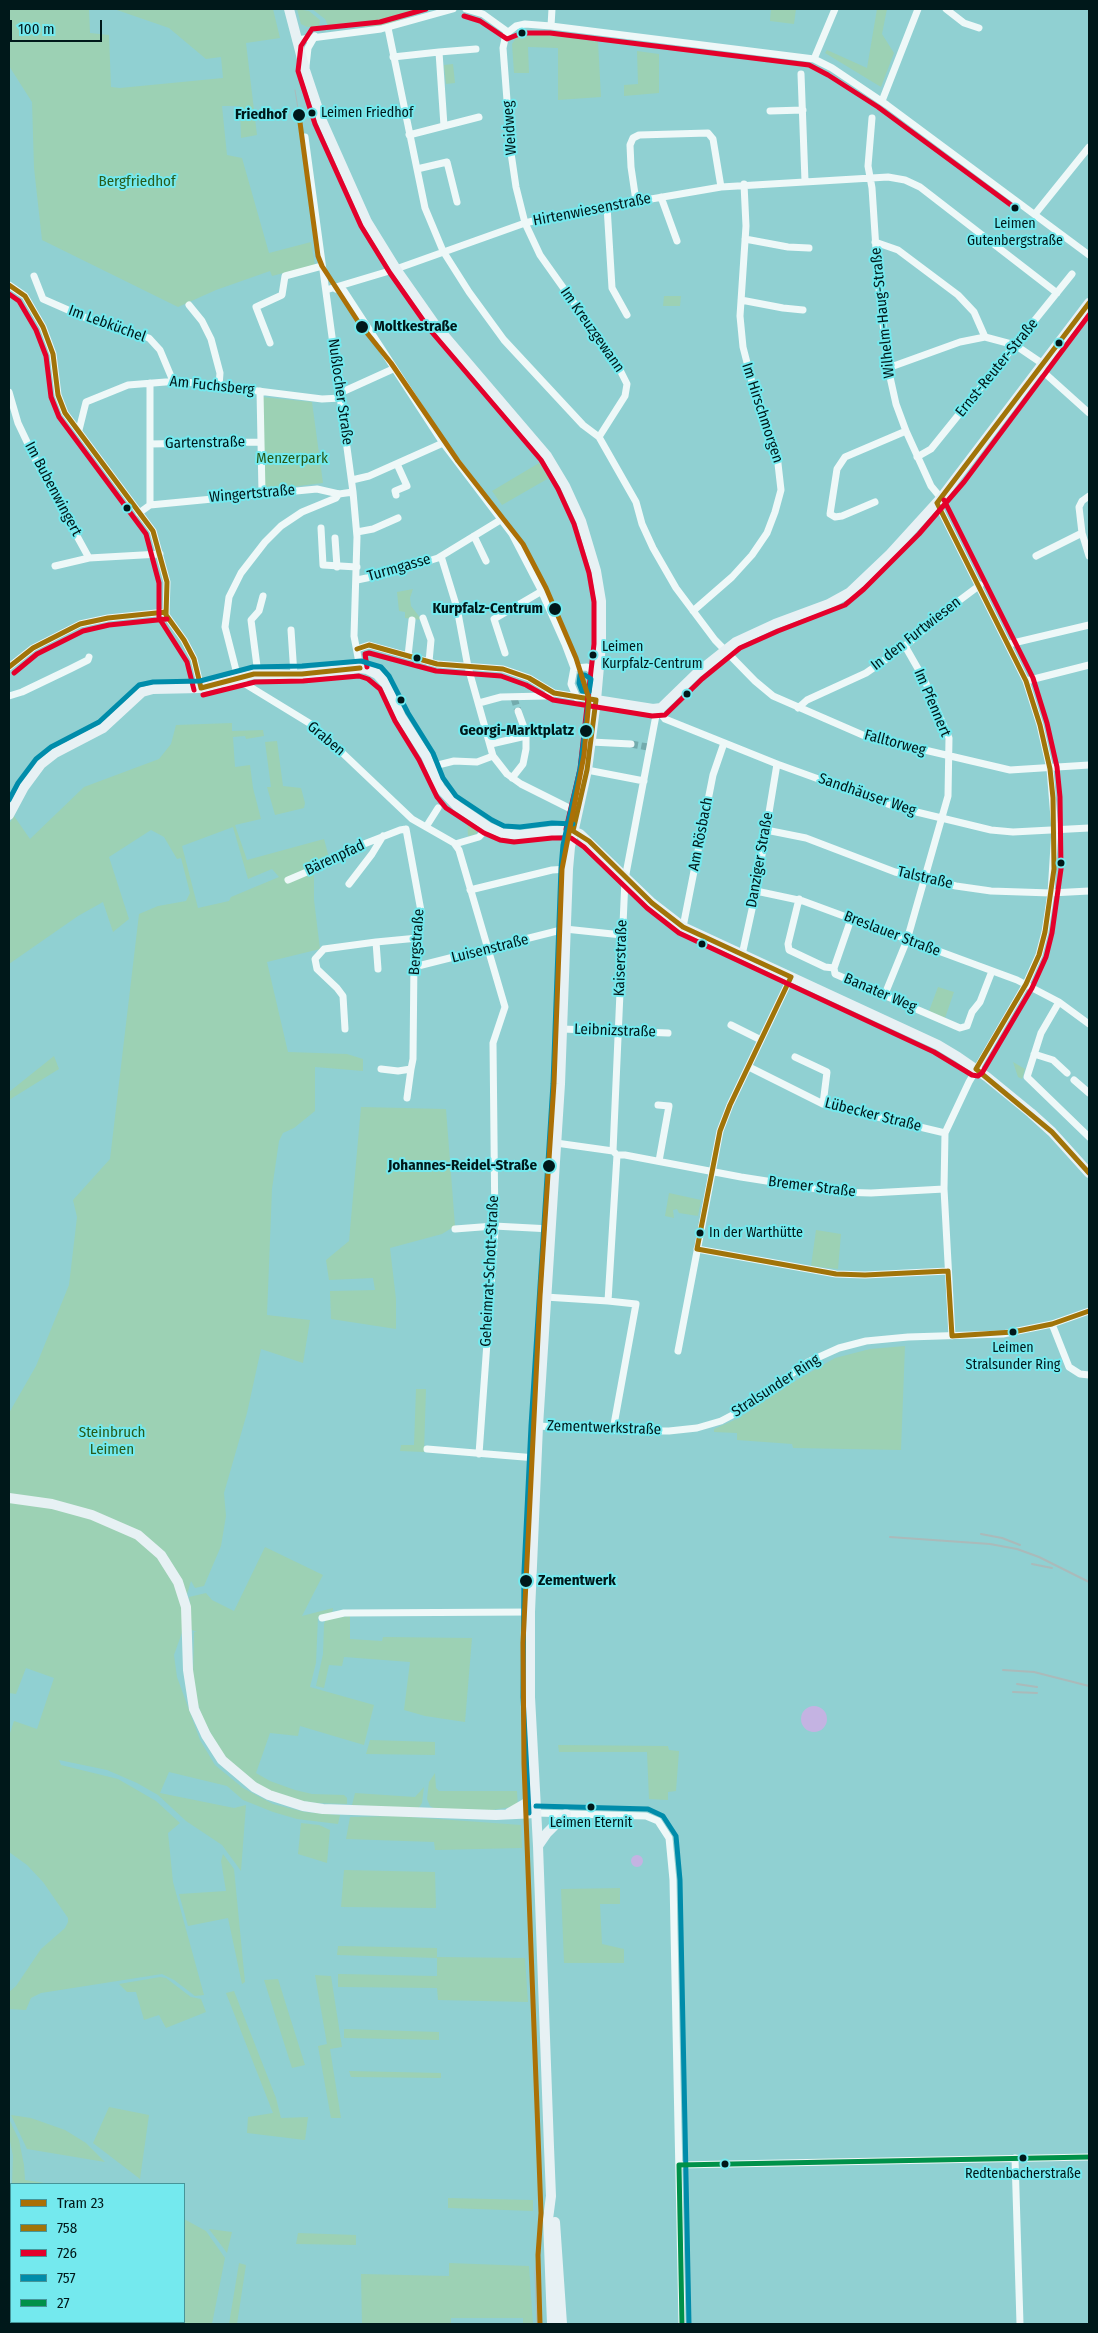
<!DOCTYPE html>
<meta charset="utf-8">
<style>
body{margin:0}
#map{position:relative;width:1098px;height:2333px;overflow:hidden;background:#90d0d2;font-family:"Fira Sans Condensed",sans-serif}
canvas{display:block}
.frame{position:absolute;inset:0;border:10px solid #00181a;pointer-events:none}
.legend{position:absolute;left:10px;top:2183px;width:175px;height:140px;box-sizing:border-box;background:#74e9ee;border:1px solid #469599;margin:0;padding:6px 9px;list-style:none;font-size:15px;color:#00181a}
.legend li{display:flex;align-items:center;gap:10px;height:25px}
.legend b{width:25px;border:1px solid #469599}
.scale{position:absolute;left:10px;top:20px;width:92px;height:22px;box-sizing:border-box;border:2px solid #00181a;border-top:0;padding-left:6px;font-size:15px;line-height:18px;white-space:nowrap;color:#00181a;-webkit-text-stroke:4px #74e9ee;paint-order:stroke}
</style>
<div id="map">
<canvas width="1098" height="2333"></canvas>
<div class="frame"></div>
<ul class="legend">
<li><b style="height:6px;background:#ab7006"></b>Tram 23</li>
<li><b style="height:6px;background:#a17409"></b>758</li>
<li><b style="height:6px;background:#e4002b"></b>726</li>
<li><b style="height:6px;background:#008caa"></b>757</li>
<li><b style="height:6px;background:#009149"></b>27</li>
</ul>
<div class="scale">100 m</div>
</div>
<script>
const g = document.querySelector('canvas').getContext('2d');
g.lineJoin = 'round';
function fillPath(path, color) { g.fillStyle = color; g.fill(path, 'evenodd'); }
const poly = rows => new Path2D(rows.map(r => 'M' + r).join(''));
function stroke(path, color, width, dash) { g.strokeStyle = color; g.lineWidth = width; g.lineCap = dash ? 'butt' : 'round'; g.setLineDash(dash || []); g.stroke(path); }
function label(font, color, halo, rows, align = 'center') {
  g.font = font + ' "Fira Sans Condensed",sans-serif'; g.lineWidth = 4; g.setLineDash([]); g.textBaseline = 'middle'; g.strokeStyle = halo; g.fillStyle = color; for (const [text, x, y, turn = 0] of rows) {
    g.save(); g.translate(x, y); g.rotate((+turn || 0) * Math.PI / 180); g.textAlign = isNaN(turn) ? turn : align; if (halo) g.strokeText(text, 0, 0); g.fillText(text, 0, 0); g.restore();
  }
}
fillPath(poly([
 [9,9,89,9,90,33,109,35,111,87,120,88,223,78,221,57,206,59,169,28,114,9,273,9,280,38,246,43,257,135,241,138,240,106,222,106,227,155,242,158,269,253,311,242,315,265,272,276,270,271,216,290,178,307,42,240,34,168,32,102,9,66],
 [297,9,309,11,320,20,319,27,307,27,301,24],
 [312,9,422,9,422,12,383,26,329,28,325,19],
 [771,9,796,9,794,24,770,21],
 [877,9,887,9,882,34,894,53,881,87,825,53,827,50,867,68],
 [523,34,562,36,598,42,601,97,558,100,558,48,528,47,529,73,514,73,512,44,517,36],
 [637,51,659,54,659,93,624,96,624,85,638,84],
 [453,64,455,83,446,84,444,65],
 [664,296,681,296,680,306,663,306],
 [262,397,312,402,323,483,265,490],
 [539,463,549,478,502,505,492,491],
 [413,589,410,598,411,606,422,620,405,618,405,612,399,611,397,592],
 [232,723,232,731,263,730,264,736,246,739,245,736,233,737,235,767,250,765,253,788,261,819,235,825,247,860,324,839,330,861,314,870,314,900,320,949,267,962,288,1052,347,1054,363,1059,363,1071,315,1067,315,1111,294,1128,283,1133,279,1141,272,1189,267,1315,310,1320,303,1363,261,1349,247,1413,224,1493,226,1516,221,1546,204,1586,195,1588,191,1581,185,1601,190,1603,189,1597,206,1593,212,1600,234,1611,265,1547,323,1575,302,1616,333,1608,332,1614,318,1617,316,1663,310,1687,374,1705,364,1745,300,1726,298,1736,270,1733,256,1773,270,1781,295,1790,312,1794,344,1795,347,1798,347,1804,316,1803,288,1799,253,1783,225,1759,204,1721,197,1702,193,1674,194,1632,197,1632,184,1627,174,1655,177,1677,200,1740,215,1765,243,1788,273,1804,305,1812,340,1815,338,1824,297,1819,273,1812,243,1800,227,1786,169,1772,160,1793,234,1808,246,1805,241,1871,222,1845,186,1821,158,1795,137,1783,107,1770,59,1760,61,1765,118,1779,156,1801,180,1823,168,1833,173,1882,204,1995,195,1996,174,1980,162,1974,41,1993,31,1998,26,2010,9,2009,9,1992,16,1986,41,1949,65,1928,68,1922,68,1918,43,1882,27,1865,9,1852,9,1736,14,1721,37,1729,54,1678,26,1668,16,1694,9,1693,9,1413,36,1366,69,1285,77,1217,73,1200,110,1159,139,914,158,906,186,901,190,893,181,858,177,859,164,837,151,830,109,857,129,919,113,932,103,902,78,916,9,964,9,824,14,816,30,839,84,787,159,759,171,744,176,725],
 [233,827,248,879,272,869,279,877,231,897,229,901,198,908,182,846],
 [277,741,283,786,301,788,305,803,304,808,275,815,267,787,271,787,265,742],
 [467,818,478,829,476,834,468,836],
 [938,987,954,992,945,1018,929,1011],
 [54,1056,59,1069,9,1100,9,1092],
 [1013,1062,1025,1069,1022,1079,1018,1077],
 [361,1107,446,1109,455,1226,442,1234,390,1248,396,1299,396,1329,331,1319,330,1291,375,1290,373,1278,329,1280,326,1260,349,1241],
 [669,1193,701,1200,698,1216,679,1213,677,1209,673,1210,674,1218,665,1216],
 [816,1230,841,1234,838,1269,811,1266],
 [905,1346,901,1450,793,1448,792,1444,737,1440,737,1433,714,1432,714,1429,739,1418,792,1383,835,1358,870,1349],
 [416,1389,426,1389,424,1452,400,1451,401,1445,414,1445],
 [350,1616,350,1639,382,1641,383,1637,472,1638,465,1722,425,1716,404,1710,410,1662,344,1657,342,1666,329,1665,324,1688,316,1686,323,1654,324,1624,326,1619],
 [370,1740,435,1742,435,1755,366,1754],
 [558,1745,668,1746,669,1750,679,1751,676,1791,668,1792,668,1800,649,1799,647,1752,559,1752],
 [435,1773,436,1788,439,1791,517,1791,518,1806,492,1810,435,1809,430,1806,427,1799,429,1782],
 [424,1787,422,1803,418,1809,352,1805,355,1793,415,1797],
 [397,1816,521,1825,522,1848,435,1850,434,1842,346,1839,350,1817],
 [301,1823,319,1825,330,1830,327,1863,298,1854],
 [223,1854,234,1869,245,1982,242,1984,228,1918,188,1926,179,1894,226,1891,221,1861],
 [344,1870,435,1872,436,1908,341,1907],
 [620,1888,620,1904,600,1904,602,1944,624,1949,624,1963,564,1963,561,1889],
 [338,1946,437,1948,437,1957,525,1958,528,2002,438,2000,437,1988,338,1987,338,1974,437,1976,437,1958,337,1955],
 [315,1975,331,1976,342,2047,330,2049,341,2118,331,2118,318,2046,327,2044],
 [160,1977,166,1978,191,1997,201,1999,206,2012,166,2028,159,2015,144,2020,136,1992,127,1992,119,1984],
 [278,1979,305,2065,292,2068,264,1980],
 [234,1991,276,2098,281,2118,308,2117,305,2140,247,2133,248,2117,273,2113,226,1993],
 [344,2029,439,2032,439,2040,344,2038],
 [349,2071,441,2073,441,2078,351,2077],
 [109,2107,149,2115,140,2179,93,2143],
 [11,2115,31,2118,65,2130,86,2143,105,2162,27,2149],
 [9,2119,19,2140,24,2165,25,2180,51,2184,12,2184,13,2156,9,2136],
 [448,2198,533,2200,533,2211,448,2208],
 [9,2205,11,2205,11,2274,9,2272],
 [184,2219,206,2231,225,2258,212,2324,58,2324,54,2322,184,2322],
 [209,2229,232,2232,227,2253],
 [298,2233,356,2235,356,2245,296,2244],
 [239,2263,246,2265,237,2324,229,2324],
 [449,2263,529,2266,533,2324,523,2324,523,2318,451,2318,451,2324,362,2324,361,2274,449,2276]
]), '#9cd1b4');
fillPath(poly([
 '801 1719a13 13 0 1 1 26 0a13 13 0 1 1-26 0Z',
 '631 1861a6 6 0 1 1 12 0a6 6 0 1 1-12 0Z'
]), '#c4b3e2');
stroke(poly([
 [514,698,518,711],
 [631,744,648,747]
]), '#73abad', 7, [7, 3.5]);
stroke(poly([
 [466,9,483,14,508,32],
 [946,9,964,23,979,28],
 [551,26,552,9],
 [388,28,425,208,443,251,469,292,504,340,583,425,599,437,636,502,642,524,653,548,676,588,715,640,755,681,773,696,865,736,1010,770,1089,765],
 [296,40,381,29,453,9],
 [439,52,476,49],
 [393,57,439,52,444,126,409,135],
 [814,59,835,9],
 [306,66,308,48,315,36],
 [801,74,805,181],
 [882,101,918,9],
 [770,111,803,110],
 [872,118,868,166,872,188,878,280,888,368,896,404,906,431,931,486,941,498],
 [444,126,479,117],
 [305,137,353,492,357,537,354,636,360,668],
 [417,169,447,162,457,202],
 [661,197,677,241],
 [636,201,631,167,630,145,633,138,639,135,708,133,713,139,721,187],
 [607,206,612,288,627,315],
 [1035,214,1089,147],
 [745,239,788,247,809,248],
 [875,242,898,250,958,295,974,312,985,337],
 [34,276,43,299,100,324,149,338,160,350,173,381],
 [9,285,25,296,43,327,53,354,58,395,65,413,153,531,167,582,166,615,184,640,194,659,201,688],
 [336,289,344,291,443,443,512,534,540,588,565,644,574,668,571,684,577,698],
 [326,290,396,269,525,223,558,215,721,187,888,177,905,180,920,187,1057,293],
 [741,300,783,308,803,310],
 [189,305,202,321,211,339,220,373,219,386],
 [270,343,256,307,282,295,285,276,322,266],
 [888,368,960,342,985,337,1015,345,1043,364],
 [1039,368,1089,413],
 [260,391,262,493],
 [9,392,18,423,38,465,89,558,55,566],
 [340,393,393,369],
 [79,430,86,402,128,385,178,381,322,399,341,398],
 [599,437,625,396,627,384,616,362,540,255,525,223,516,187,511,153,503,48,506,34,516,26,525,24,551,26,814,59,832,68,887,105,1089,255],
 [150,444,261,442],
 [917,457,931,449,1072,274],
 [352,480,369,476,443,443],
 [396,495,395,491,407,486,397,464],
 [1089,496,1082,501,1079,507,1082,533,1089,556],
 [875,502,842,516,835,517,830,514,837,469,845,457,906,431],
 [937,503,1026,681,1040,725,1050,769,1055,830,1051,893,1045,932,1039,955,1026,984,969,1082,945,1133,944,1189,952,1336],
 [150,505,317,489,339,494,353,492],
 [139,513,150,505,150,383],
 [321,528,323,565,357,567],
 [357,532,373,529,398,518],
 [474,536,486,561],
 [335,538,337,567],
 [441,556,457,608,468,667,493,756,507,774,521,784,577,812],
 [1036,556,1082,533],
 [89,558,160,554],
 [357,580,386,574,438,558,502,519],
 [693,611,732,577,752,555,767,533,775,512,781,490,777,455,753,386,743,347,740,316,746,226,744,184],
 [423,618,431,640,429,662],
 [291,630,294,675],
 [1009,644,1089,625],
 [357,649,369,645,437,664,503,669,529,678,554,693,596,700],
 [505,653,494,619,542,591],
 [408,656,412,620],
 [9,667,33,648,80,624,108,618,166,612],
 [574,668,587,667,599,675],
 [258,674,251,620,259,611,263,596],
 [238,678,225,627,229,597,241,573,265,542,281,526,302,512,336,498,339,494],
 [1026,681,1089,665],
 [223,682,229,686,242,683,247,685,314,726,412,819,454,843,459,850,505,1007,493,1043,495,1231,479,1454],
 [9,696,22,692,70,669,88,660,89,657],
 [479,703,501,697,545,696,554,693],
 [798,708,807,700,866,673,905,646,956,603,980,585],
 [657,709,665,719,777,764,896,807,991,830,1013,832,1089,828],
 [591,742,631,744],
 [491,744,526,736],
 [430,767,454,761,477,762,493,756],
 [587,770,644,781],
 [512,778,523,764,526,749,526,733,518,711],
 [426,827,438,808],
 [766,830,806,838,895,872,956,886,991,891,1051,893,1089,891],
 [455,844,479,837,488,827],
 [288,880,328,863,364,844,400,830,406,829],
 [349,884,372,854,383,836],
 [470,890,552,870,568,869],
 [756,891,803,901,1017,980,1059,1002,1089,1024],
 [799,899,788,944,789,950,825,967,834,968,835,974,960,1028,967,1026,972,1012,980,1002,992,971],
 [683,927,713,775,724,743],
 [742,955,756,891,777,764],
 [414,967,565,929,622,935],
 [834,968,851,919],
 [378,969,376,942,418,938],
 [885,994,907,940,948,796,949,738,925,681,905,646],
 [1059,1002,1041,1033,1027,1077,1089,1137],
 [731,1025,761,1040],
 [345,1029,343,996,337,988,317,969,315,959,324,949,376,942],
 [562,1029,668,1033],
 [1034,1054,1053,1060,1067,1073],
 [795,1057,827,1072,823,1104],
 [749,1067,823,1104,945,1133],
 [381,1069,398,1071,411,1069,413,1059,414,960,421,911,406,829],
 [1074,1080,1089,1093],
 [407,1098,411,1069],
 [658,1105,669,1106,659,1161],
 [556,1143,613,1151,615,1153],
 [613,1151,625,879,657,710],
 [617,1155,625,1155,741,1177,837,1192,871,1193,944,1189],
 [455,1229,494,1226,551,1229],
 [697,1249,836,1274,865,1275,948,1271],
 [545,1297,608,1301],
 [1052,1324,1069,1367,1080,1374,1089,1375],
 [678,1351,720,1131,730,1105,791,977],
 [538,1426,628,1431,669,1431,697,1428,721,1421,740,1411,808,1362,839,1348,866,1341,908,1337,1003,1334,1052,1324,1089,1311],
 [613,1430,636,1304,608,1301,617,1155],
 [427,1449,536,1458],
 [322,1618,344,1613,530,1612],
 [536,1813,646,1816,658,1821,669,1838,673,1880,682,2324],
 [1015,2158,1020,2324],
 [679,2165,1089,2157],
 [9,2276,11,2278],
 [49,2322,53,2324]
]), '#eef8f8', 7);
stroke(poly([
 [289,9,305,70,322,121,367,222,396,269,436,326,547,456,565,486,581,521,596,571,601,601,601,644,596,700,587,770,570,847,568,869,560,1084,538,1426,530,1612,530,1697,538,1846,549,2147,551,2196,548,2219,552,2324],
 [596,700,653,709,661,708,697,673,736,642,775,624,829,604,849,593,890,554,941,498,1089,303],
 [9,815,24,787,41,764,55,753,103,728,142,692,153,689,201,688,254,674,294,675,360,668,367,669,377,674,386,684,401,717,426,756,440,788,457,806,488,827,502,833,520,835,562,830,573,831,580,834,652,903,683,927,938,1045,958,1057,987,1077,1031,1113,1052,1132,1089,1173],
 [9,1498,52,1504,92,1515,138,1535,161,1555,178,1582,186,1607,188,1670,194,1709,206,1735,222,1760,254,1787,269,1795,303,1806,323,1809,496,1815,536,1813],
 [509,1813,528,1802,533,1790],
 [538,1846,547,1833,566,1814],
 [555,2222,562,2324]
]), '#e7f1f4', 10);
stroke(poly([
 [295,90,299,115],
 [537,2324,535,2273,539,2242]
]), '#aababa', 1);
stroke(poly([
 [981,1534,1002,1538,1020,1545],
 [890,1537,990,1544,1017,1549,1039,1557,1089,1582],
 [1032,1564,1052,1568],
 [1003,1670,1034,1672,1089,1686],
 [1017,1684,1037,1687],
 [1013,1692,1037,1693]
]), '#aababa', 2);
stroke(poly([
 [9,285,25,296,43,327,53,354,58,395,65,413,153,531,167,582,166,615,184,640,194,659,201,688],
 [937,503,1026,681,1040,725,1050,769,1053,798,1054,869,1045,932,1039,955,1026,984,976,1069],
 [937,503,1089,303],
 [357,649,369,645,437,664,503,669,529,678,554,693,596,700],
 [9,667,33,648,80,624,108,618,166,612],
 [201,688,254,674,302,674,360,668],
 [573,831,589,841,652,903,683,927,791,977],
 [573,831,587,770,596,700],
 [976,1069,1052,1132,1089,1173],
 [697,1249,720,1131,730,1105,791,977],
 [697,1249,836,1274,865,1275,948,1271],
 [948,1271,952,1336],
 [952,1336,1013,1332,1052,1324,1089,1311]
]), '#a17409', 5);
stroke(poly([
 [426,9,380,22,312,29,301,46,298,71,315,124,361,226,390,273,430,330,541,460,558,489,574,524,589,573,594,602,594,644,580,769,566,829],
 [464,16,480,21,507,39,522,33,550,33,809,65,828,75,878,107,1015,208],
 [9,294,19,301,36,330,46,356,51,397,59,417,146,534,159,583,159,618,187,662,194,690],
 [367,667,365,654,369,653,436,671,501,676,526,685,553,700,652,716,665,715,702,679,740,648,778,631,845,605,864,589,919,534,964,482,1089,315],
 [14,673,37,654,83,631,109,625,167,619],
 [203,695,255,682,303,681,359,676,368,679,380,689,395,721,419,760,437,797,446,808,484,833,500,840,514,842,552,838,571,838,584,847,647,908,679,933,934,1052,972,1075,978,1076,982,1073,1032,988,1046,957,1052,933,1061,869,1060,797,1057,767,1047,723,1033,678,944,500]
]), '#e4002b', 5);
stroke(poly([
 [580,675,585,675,591,679,589,692,582,691,579,683,580,675],
 [9,800,18,783,36,759,51,747,99,722,139,685,153,682,200,681,253,667,302,666,361,661,381,667,389,676,408,713,433,753,443,778,456,796,492,820,504,826,520,827,552,823,573,824],
 [536,1806,648,1809,663,1816,676,1836,680,1880,689,2324],
 [529,1813,523,1697,524,1572,531,1426,553,1084,561,868,563,845,580,769,588,707]
]), '#008caa', 5);
stroke(poly([
 [682,2324,679,2165,1089,2157]
]), '#009149', 5);
stroke(poly([
 [299,115,318,256,322,266,359,323,391,363,458,461,523,544,546,588,576,658,589,699,584,755,562,869,554,1083,540,1296,523,1643,524,1764,541,2213,538,2255,540,2324]
]), '#ab7006', 5);
for (const [x, y, r, color] of [
 [522,33,4.5,"#00181a"],
 [312,113,4.5,"#00181a"],
 [299,115,7,"#00181a"],
 [1015,208,4.5,"#00181a"],
 [362,327,7,"#00181a"],
 [1059,343,4.5,"#00181a"],
 [127,508,4.5,"#00181a"],
 [555,609,7,"#00181a"],
 [593,655,4.5,"#00181a"],
 [417,658,4.5,"#00181a"],
 [687,694,4.5,"#00181a"],
 [401,700,4.5,"#00181a"],
 [586,731,7,"#00181a"],
 [1061,863,4.5,"#00181a"],
 [702,944,4.5,"#00181a"],
 [549,1166,7,"#00181a"],
 [700,1233,4.5,"#00181a"],
 [1013,1332,4.5,"#00181a"],
 [526,1581,7,"#00181a"],
 [591,1807,4.5,"#00181a"],
 [1023,2158,4.5,"#00181a"],
 [725,2164,4.5,"#00181a"]
]) { const dot = new Path2D(); dot.arc(x, y, r, 0, 2 * Math.PI); g.fillStyle = color; g.fill(dot); stroke(dot, '#74e9ee', 2); }
label('14px', '#00181a', '#74e9ee', [
 ["Leimen Friedhof",321,113,"left"],
 ["Leimen",1015,224],
 ["Gutenbergstraße",1015,241],
 ["Leimen",602,647,"left"],
 ["Kurpfalz-Centrum",602,664,"left"],
 ["In der Warthütte",709,1233,"left"],
 ["Leimen",1013,1348],
 ["Stralsunder Ring",1013,1365],
 ["Leimen Eternit",591,1823],
 ["Redtenbacherstraße",1023,2174]
]);
label('bold 15px', '#00181a', '#74e9ee', [
 ["Friedhof",287,115],
 ["Moltkestraße",374,327,"left"],
 ["Kurpfalz-Centrum",543,609],
 ["Georgi-Marktplatz",574,731],
 ["Johannes-Reidel-Straße",537,1166],
 ["Zementwerk",538,1581,"left"]
], 'right');
label('15px', '#00181a', '#74e9ee', [
 ["Weidweg",510,128,-94],
 ["Hirtenwiesenstraße",592,210,-11],
 ["Wilhelm-Haug-Straße",883,313,-96],
 ["Im Lebküchel",107,324,20],
 ["Im Kreuzgewann",592,330,55],
 ["Ernst-Reuter-Straße",997,368,-51],
 ["Am Fuchsberg",212,386,6],
 ["Nußlocher Straße",340,392,82],
 ["Im Hirschmorgen",762,413,72],
 ["Gartenstraße",205,443,-1],
 ["Im Bubenwingert",53,489,62],
 ["Wingertstraße",252,494,-5],
 ["Turmgasse",399,568,-16],
 ["In den Furtwiesen",916,634,-38],
 ["Im Pfennert",932,703,67],
 ["Graben",326,739,40],
 ["Falltorweg",895,743,15],
 ["Sandhäuser Weg",867,795,19],
 ["Am Rösbach",701,834,-79],
 ["Bärenpfad",335,858,-25],
 ["Danziger Straße",760,860,-80],
 ["Talstraße",925,878,13],
 ["Breslauer Straße",892,934,21],
 ["Bergstraße",417,942,-86],
 ["Luisenstraße",490,949,-14],
 ["Kaiserstraße",621,958,-88],
 ["Banater Weg",880,993,23],
 ["Leibnizstraße",615,1031,2],
 ["Lübecker Straße",873,1115,14],
 ["Bremer Straße",812,1187,7],
 ["Geheimrat-Schott-Straße",490,1271,-87],
 ["Stralsunder Ring",776,1386,-33],
 ["Zementwerkstraße",604,1428,2]
]);
label('15px', '#285a19', '#74e9ee', [
 ["Bergfriedhof",137,182],
 ["Menzerpark",292,459],
 ["Steinbruch",112,1433],
 ["Leimen",112,1450]
]);
</script>
